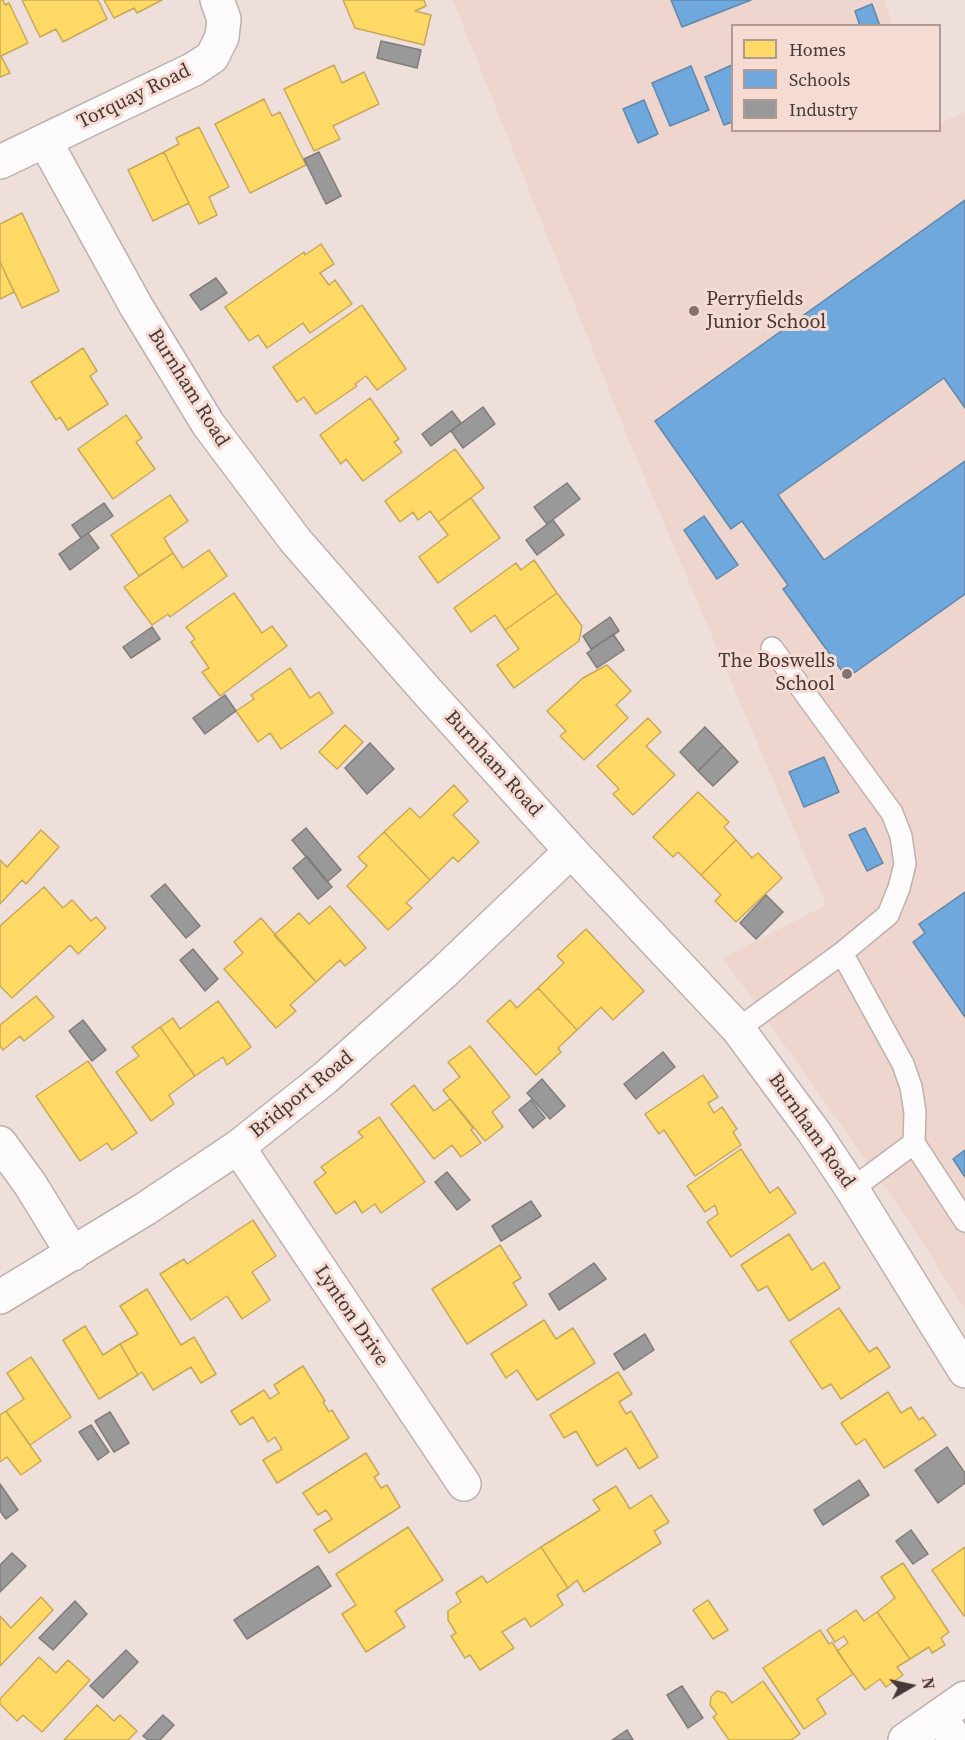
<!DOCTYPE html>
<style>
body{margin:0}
#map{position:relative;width:965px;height:1740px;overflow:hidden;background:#eedfdb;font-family:"Source Serif 4",serif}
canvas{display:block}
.legend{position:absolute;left:731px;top:24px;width:210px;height:108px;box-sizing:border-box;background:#f6dbd3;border:2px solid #af9a94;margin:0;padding:8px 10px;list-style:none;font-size:18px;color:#443936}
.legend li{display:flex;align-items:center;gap:12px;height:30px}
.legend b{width:30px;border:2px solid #af9a94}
.north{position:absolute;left:881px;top:1656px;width:60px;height:60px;-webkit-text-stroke:4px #f6dbd3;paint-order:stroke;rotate:81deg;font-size:16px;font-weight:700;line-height:24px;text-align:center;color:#443936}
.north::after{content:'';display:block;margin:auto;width:21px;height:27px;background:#443936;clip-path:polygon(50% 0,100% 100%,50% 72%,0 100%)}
</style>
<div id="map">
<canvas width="965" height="1740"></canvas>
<ul class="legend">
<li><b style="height:16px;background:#ffd966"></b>Homes</li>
<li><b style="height:16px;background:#6fa8dc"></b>Schools</li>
<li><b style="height:16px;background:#999"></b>Industry</li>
</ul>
<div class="north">N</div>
</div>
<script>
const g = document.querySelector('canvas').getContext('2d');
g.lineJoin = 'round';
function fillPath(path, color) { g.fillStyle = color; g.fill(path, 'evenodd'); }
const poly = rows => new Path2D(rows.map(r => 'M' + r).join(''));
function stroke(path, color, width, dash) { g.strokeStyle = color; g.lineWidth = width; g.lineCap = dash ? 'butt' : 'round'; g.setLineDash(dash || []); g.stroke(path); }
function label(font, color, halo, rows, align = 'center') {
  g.font = font + ' "Source Serif 4",serif'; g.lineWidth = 6; g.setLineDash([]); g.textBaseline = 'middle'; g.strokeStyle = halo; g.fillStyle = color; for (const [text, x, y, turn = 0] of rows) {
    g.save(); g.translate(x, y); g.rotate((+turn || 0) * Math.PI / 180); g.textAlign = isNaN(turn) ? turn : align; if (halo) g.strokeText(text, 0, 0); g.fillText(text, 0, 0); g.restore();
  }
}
fillPath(poly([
 [453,0,884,0,893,25,732,26,732,130,940,130,940,123,965,112,965,1310,911,1224,723,958,826,905,630,443]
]), '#eed5cd');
const homes = poly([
 [0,0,3,0,5,5,9,3,28,43,1,56,10,73,0,77,0,0],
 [22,0,98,0,107,19,63,42,56,29,40,37,22,0],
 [104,0,162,0,137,13,134,8,114,18,104,0],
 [343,0,424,0,426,6,415,11,431,15,424,45,355,28,343,0],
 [334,65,342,83,364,72,379,104,333,126,340,139,314,151,284,89,334,65],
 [264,99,272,116,280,112,306,165,250,193,215,124,264,99],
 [199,127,229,187,209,197,217,215,199,224,164,152,179,144,176,138,199,127],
 [164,152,189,203,153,221,128,170,164,152],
 [22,213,59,291,22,308,0,262,0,224,22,213],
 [321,244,334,264,320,273,329,285,335,280,352,304,310,333,303,323,267,348,258,335,249,341,225,307,304,252,305,255,321,244],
 [0,262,14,292,0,299,0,262],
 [362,305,406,369,377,390,366,376,355,384,357,386,316,414,304,397,297,402,273,367,362,305],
 [83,348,97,371,90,376,108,404,68,430,60,417,56,420,31,382,83,348],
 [370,398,399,439,394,442,402,452,363,481,346,459,341,464,320,435,370,398],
 [126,415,142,438,136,442,155,469,113,499,78,449,126,415],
 [455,449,484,488,438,522,430,511,418,520,413,512,400,522,385,501,455,449],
 [170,495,188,521,164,538,173,553,139,576,111,535,170,495],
 [471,498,500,538,438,583,419,557,448,535,438,522,471,498],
 [209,550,227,576,170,617,168,614,152,625,124,587,173,553,183,568,209,550],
 [534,560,557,593,505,630,495,615,471,632,454,608,516,563,521,570,534,560],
 [234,593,262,633,272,626,287,646,220,696,202,672,209,668,191,642,195,639,186,627,234,593],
 [557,593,582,626,579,641,514,688,497,665,519,649,505,630,557,593],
 [607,665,631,691,616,705,628,718,584,760,560,736,566,731,547,711,583,678,607,665],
 [290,668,310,698,319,692,333,713,281,749,270,733,258,742,236,711,254,699,251,695,290,668],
 [648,718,661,732,646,746,675,775,633,815,613,794,619,789,597,766,648,718],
 [345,725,363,742,337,769,319,752,345,725],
 [454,785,468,801,453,815,479,842,458,862,453,857,430,880,384,832,410,808,420,818,454,785],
 [698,792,729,822,724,827,736,840,701,875,678,852,673,857,653,837,698,792],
 [41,830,59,847,26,884,22,880,0,904,0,860,7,867,41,830],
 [384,832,430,880,406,903,412,908,388,930,347,886,367,866,358,857,384,832],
 [736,840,752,858,758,853,782,878,736,922,715,901,721,895,701,875,736,840],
 [44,887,63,908,72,900,91,921,96,917,106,928,78,954,70,945,12,998,0,986,0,926,44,887],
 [330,906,366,948,345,966,340,960,316,982,274,935,299,913,309,924,330,906],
 [261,918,316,982,290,1005,296,1011,276,1028,224,969,243,953,234,942,261,918],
 [586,929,644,991,613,1020,601,1007,577,1030,538,988,564,963,557,956,586,929],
 [538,988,577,1030,558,1048,561,1052,536,1075,487,1021,510,1000,517,1008,538,988],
 [36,996,54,1017,24,1041,20,1036,3,1050,0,1046,0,1025,36,996],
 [218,1001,251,1047,227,1065,223,1057,195,1076,160,1027,173,1018,180,1029,218,1001],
 [160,1027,195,1076,169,1095,174,1104,151,1121,116,1072,139,1056,132,1047,160,1027],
 [470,1046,510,1097,492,1112,503,1127,485,1141,443,1090,460,1077,448,1062,470,1046],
 [88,1061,137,1133,112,1150,107,1143,80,1161,36,1096,88,1061],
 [703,1075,718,1097,708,1103,714,1113,722,1107,737,1129,733,1132,741,1145,695,1176,664,1130,659,1134,645,1114,703,1075],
 [414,1085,434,1111,450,1099,473,1128,471,1130,481,1143,461,1157,452,1145,434,1159,391,1104,414,1085],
 [379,1117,425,1182,381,1213,375,1204,362,1213,355,1201,336,1214,314,1182,326,1173,321,1167,363,1137,358,1132,379,1117],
 [741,1149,770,1193,778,1187,796,1213,731,1257,707,1222,718,1214,715,1205,705,1212,687,1186,741,1149],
 [253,1220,276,1256,252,1272,270,1300,242,1319,227,1296,191,1320,160,1274,184,1259,187,1264,253,1220],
 [789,1234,812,1270,824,1262,840,1288,789,1321,767,1286,758,1291,741,1265,789,1234],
 [500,1245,521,1278,513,1283,527,1305,467,1344,432,1289,500,1245],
 [147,1289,181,1345,194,1337,216,1374,201,1383,191,1367,153,1390,142,1372,138,1375,120,1344,138,1334,120,1306,147,1289],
 [839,1308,869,1352,877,1347,890,1367,841,1399,831,1384,822,1389,790,1341,839,1308],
 [544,1320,556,1339,573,1328,595,1363,537,1400,517,1370,506,1378,491,1354,544,1320],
 [85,1326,103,1355,120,1344,138,1375,99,1399,63,1340,85,1326],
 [31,1357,71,1417,30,1445,6,1411,24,1399,7,1373,31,1357],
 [303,1366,325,1401,323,1402,329,1412,332,1410,349,1438,277,1483,263,1460,282,1449,275,1437,268,1442,253,1417,240,1425,231,1411,264,1390,270,1399,279,1393,274,1385,303,1366],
 [618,1372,632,1394,619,1402,626,1414,631,1411,658,1457,639,1469,626,1448,597,1466,576,1431,564,1438,550,1415,618,1372],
 [888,1392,901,1413,911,1407,919,1420,923,1417,936,1435,884,1468,865,1439,856,1445,841,1423,888,1392],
 [6,1411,41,1461,21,1475,7,1457,0,1462,0,1415,6,1411],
 [366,1453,379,1474,374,1477,381,1488,387,1485,400,1507,329,1553,314,1530,332,1519,326,1510,318,1515,303,1493,366,1453],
 [616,1486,630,1509,651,1495,669,1522,654,1531,661,1543,584,1592,577,1580,568,1588,541,1547,600,1510,593,1500,616,1486],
 [408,1527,443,1580,395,1611,405,1627,366,1652,342,1614,356,1605,336,1574,408,1527],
 [541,1547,568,1588,557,1595,563,1605,531,1627,525,1618,502,1632,514,1648,480,1670,470,1655,465,1658,451,1636,456,1633,448,1620,448,1611,461,1602,456,1593,482,1576,487,1583,541,1547],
 [965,1547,965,1616,964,1616,932,1570,965,1547],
 [903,1563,949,1632,941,1638,945,1645,932,1653,929,1647,910,1659,877,1612,895,1598,881,1577,903,1563],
 [41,1597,53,1610,0,1666,0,1616,11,1628,41,1597],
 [708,1600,728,1630,713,1639,693,1610,708,1600],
 [856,1610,864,1621,877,1612,910,1659,897,1667,903,1675,886,1687,880,1679,865,1690,837,1651,848,1643,844,1636,835,1642,827,1630,856,1610],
 [820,1630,829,1644,832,1642,853,1674,817,1699,826,1714,804,1729,763,1668,820,1630],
 [39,1657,56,1673,68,1660,90,1680,42,1732,23,1715,17,1721,0,1704,0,1699,39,1657],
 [763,1681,800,1734,791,1740,729,1740,713,1717,717,1714,710,1705,711,1697,717,1691,725,1693,732,1703,763,1681],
 [97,1705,114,1721,120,1715,137,1731,128,1740,64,1740,97,1705]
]);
fillPath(homes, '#ffd966');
stroke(homes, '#c7a958', 1.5);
const schools = poly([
 [671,0,751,0,682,27,671,0],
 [872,4,880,26,860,26,855,11,872,4],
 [732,65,732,122,724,125,705,77,732,65],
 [691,66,709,110,670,126,652,83,691,66],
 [644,100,658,134,638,143,623,109,644,100],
 [965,200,965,408,944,378,778,495,824,560,965,461,965,594,847,678,783,589,788,585,742,521,731,529,655,421,965,200],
 [704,516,738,565,717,579,684,530,704,516],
 [824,757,839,792,804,807,789,772,824,757],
 [865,828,883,863,867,871,849,835,865,828],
 [965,892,965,1017,913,942,925,933,919,924,965,892],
 [965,1150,965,1177,953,1159,965,1150]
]);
fillPath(schools, '#6fa8dc');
stroke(schools, '#6287aa', 1.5);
const industry = poly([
 [381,41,421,50,417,68,377,58,381,41],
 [319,152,341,196,326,204,304,159,319,152],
 [216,278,227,293,201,310,190,295,216,278],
 [483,407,495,424,463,448,451,431,483,407],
 [452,411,461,423,431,446,422,434,452,411],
 [567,483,580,499,547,524,534,507,567,483],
 [104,503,113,516,81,538,72,525,104,503],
 [553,520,564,535,537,555,526,540,553,520],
 [88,533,99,548,70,570,59,554,88,533],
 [610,617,619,631,591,649,583,636,610,617],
 [152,627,160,639,131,658,123,647,152,627],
 [613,634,624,650,597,668,587,653,613,634],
 [225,695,236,711,205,734,193,718,225,695],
 [705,727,723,746,698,771,680,752,705,727],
 [370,743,394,769,367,794,345,768,370,743],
 [723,746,738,762,713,786,698,771,723,746],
 [306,828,341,870,327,882,292,840,306,828],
 [307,856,332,887,318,899,293,868,307,856],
 [165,884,200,926,186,938,151,896,165,884],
 [766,895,783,912,756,939,740,923,766,895],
 [193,949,218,979,205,991,180,960,193,949],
 [83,1020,106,1050,92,1061,69,1031,83,1020],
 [663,1052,675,1067,636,1099,624,1084,663,1052],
 [542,1079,565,1106,550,1119,527,1093,542,1079],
 [531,1100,545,1118,533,1128,519,1110,531,1100],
 [447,1172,470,1200,457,1210,435,1182,447,1172],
 [531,1201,541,1216,501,1241,492,1226,531,1201],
 [594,1263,606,1279,559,1310,549,1294,594,1263],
 [645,1334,654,1350,624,1370,614,1354,645,1334],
 [110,1412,129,1443,114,1452,95,1421,110,1412],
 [91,1425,109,1452,98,1460,79,1432,91,1425],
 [947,1447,965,1473,965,1483,938,1503,915,1470,947,1447],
 [859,1480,869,1495,823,1525,814,1510,859,1480],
 [0,1484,18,1510,6,1519,0,1511,0,1484],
 [911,1530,928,1554,913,1564,896,1541,911,1530],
 [12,1553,26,1566,0,1592,0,1565,12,1553],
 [318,1566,331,1586,247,1639,234,1620,318,1566],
 [75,1601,87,1614,53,1650,39,1638,75,1601],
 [126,1650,138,1662,103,1698,90,1686,126,1650],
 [682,1686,703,1718,688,1728,667,1695,682,1686],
 [163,1715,174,1725,160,1740,148,1740,143,1736,163,1715],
 [627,1730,633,1740,612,1740,627,1730]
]);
fillPath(industry, '#999');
stroke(industry, '#807c7b', 1.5);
const lane = poly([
 [772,648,892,813,901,836,905,864,899,888,888,915,842,953],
 [738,1029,842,953,903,1064,911,1087,915,1112,914,1143,852,1189],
 [914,1143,965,1221]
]);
const street = poly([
 [45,141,136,306,208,424,295,540,424,688,571,851,738,1029,814,1132,852,1189,965,1371],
 [0,162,194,69,212,57,222,37,224,19,217,0],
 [0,1143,30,1184,73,1254],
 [238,1147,464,1484],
 [0,1297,145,1209,238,1147,325,1078,443,973,571,851],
 [939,1716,956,1740],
 [905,1740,965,1698]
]);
stroke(lane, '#bdb1ae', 24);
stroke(street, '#bdb1ae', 36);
stroke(lane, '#fcfafa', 21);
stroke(street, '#fcfafa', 33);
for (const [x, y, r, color] of [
 [694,311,6,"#807370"],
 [847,674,6,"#807370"]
]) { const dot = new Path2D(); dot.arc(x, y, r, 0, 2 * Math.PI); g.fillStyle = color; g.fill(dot); stroke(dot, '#f6dbd3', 2); }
label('20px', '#443936', '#f6dbd3', [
 ["Torquay Road",134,97,-26],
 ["Burnham Road",188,388,58],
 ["Burnham Road",493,764,48],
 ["Bridport Road",302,1095,-39],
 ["Burnham Road",811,1131,55],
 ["Lynton Drive",351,1316,56]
]);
label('20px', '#443936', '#f6dbd3', [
 ["Perryfields",706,300],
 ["Junior School",706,323],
 ["The Boswells",835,662,"right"],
 ["School",835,685,"right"]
], 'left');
</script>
